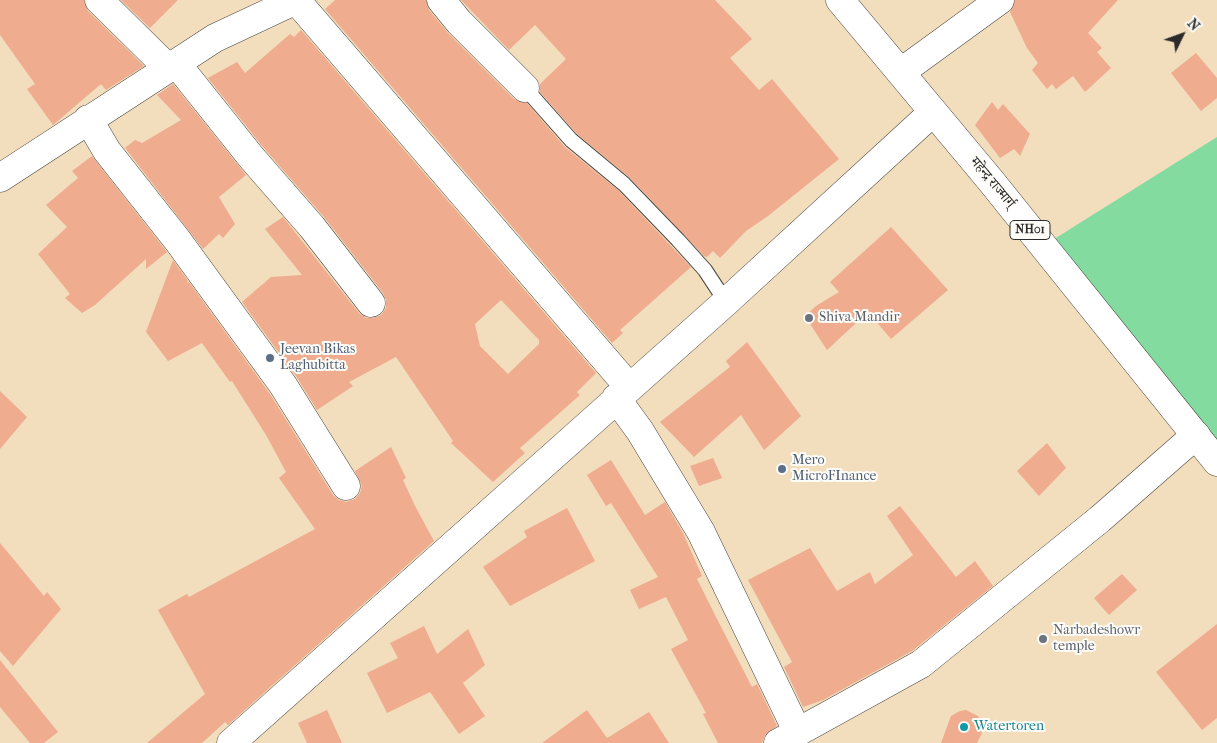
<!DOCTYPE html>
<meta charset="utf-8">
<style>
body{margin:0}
#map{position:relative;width:1217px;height:743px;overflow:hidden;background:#f2ddbd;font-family:"IM FELL French Canon",serif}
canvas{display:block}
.north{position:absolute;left:1157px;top:10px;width:50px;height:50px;-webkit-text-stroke:4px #fdfcf7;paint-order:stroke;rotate:48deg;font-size:14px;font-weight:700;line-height:20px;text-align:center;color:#2b2b2b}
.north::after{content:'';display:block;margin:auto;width:18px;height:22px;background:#2b2b2b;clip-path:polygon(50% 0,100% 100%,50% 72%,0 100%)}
</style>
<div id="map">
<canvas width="1217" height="743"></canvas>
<div class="north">N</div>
</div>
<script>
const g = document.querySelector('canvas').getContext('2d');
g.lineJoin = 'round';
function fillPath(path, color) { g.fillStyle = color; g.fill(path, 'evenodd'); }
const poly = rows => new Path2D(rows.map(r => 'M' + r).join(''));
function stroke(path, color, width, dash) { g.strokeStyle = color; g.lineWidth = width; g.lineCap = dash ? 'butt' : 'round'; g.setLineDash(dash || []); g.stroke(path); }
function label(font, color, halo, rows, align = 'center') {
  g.font = font + ' "IM FELL French Canon","Noto Serif Devanagari",serif'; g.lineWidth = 4; g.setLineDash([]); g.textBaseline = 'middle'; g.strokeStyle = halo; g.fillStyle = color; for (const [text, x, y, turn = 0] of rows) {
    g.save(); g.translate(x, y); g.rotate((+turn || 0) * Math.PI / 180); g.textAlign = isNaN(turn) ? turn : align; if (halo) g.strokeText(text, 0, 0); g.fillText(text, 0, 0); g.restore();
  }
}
fillPath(poly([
 [1217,137,1217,462,1043,246]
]), '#83db9f');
fillPath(poly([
 [0,0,84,0,88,11,144,66,106,90,101,84,53,125,27,89,35,84,0,35],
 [121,0,178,0,150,28],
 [335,0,426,0,429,10,448,33,514,99,527,103,565,147,618,190,691,267,620,330,623,333,612,343,325,9],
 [461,0,715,0,752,39,730,58,759,90,772,79,839,159,768,216,746,231,720,258,713,251,707,257,704,256,630,178,577,134,540,92,540,84,566,59,535,25,509,50],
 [1015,0,1118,0,1088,33,1102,48,1097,52,1111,68,1085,92,1073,76,1056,89,1052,84,1047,89,1032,70,1038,63,1027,48,1010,12],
 [301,30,596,373,577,392,580,395,520,448,525,453,493,482,451,443,453,441,396,357,349,382,353,386,317,410,296,376,242,302,271,277,302,275,265,229,283,217,359,313,366,318,374,318,381,315,386,308,386,300,383,293,324,217,263,147,208,78,237,62,245,73,290,34,294,37],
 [501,300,539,340,539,344,508,374,480,346,475,324],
 [1196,53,1217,78,1217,98,1201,111,1171,73],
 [173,84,246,175,219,197,235,224,223,238,219,234,203,249,119,140,125,148,135,140,142,143,181,120,157,95],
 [992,102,998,110,1003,104,1030,134,1020,156,1014,149,1000,158,975,125],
 [92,156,167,252,146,269,146,259,95,305,82,313,65,298,70,294,38,254,67,227,46,205,78,178,72,171],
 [891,227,948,290,891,339,868,312,827,350,805,316,816,306,839,292,830,282],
 [173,260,188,281,187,283,189,282,270,394,333,495,339,500,346,502,355,499,360,493,362,486,355,471,391,447,406,478,403,480,415,506,434,541,228,725,225,722,202,743,147,743,205,694,158,610,187,594,189,597,315,529,279,478,286,472,266,435,232,381,230,382,202,343,168,361,146,332],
 [747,342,801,416,764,450,741,415,694,457,660,422,730,367,726,361],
 [0,391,27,417,0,449],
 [1047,443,1066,468,1039,496,1017,471],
 [713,458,722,478,699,486,690,466],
 [611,460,645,515,665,502,683,533,702,576,697,579,716,617,752,687,757,684,777,726,765,735,762,743,718,743,703,714,706,713,671,649,688,640,666,597,639,609,630,590,658,577,611,503,606,506,587,475],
 [900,506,956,577,975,561,993,586,912,651,823,700,803,707,784,667,792,662,748,580,810,548,837,591,870,572,875,584,913,555,887,516],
 [567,508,595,561,510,606,483,567,527,537,524,531],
 [0,543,44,596,47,592,61,609,13,666,0,651],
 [1122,574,1137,590,1109,615,1094,598],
 [1217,624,1217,718,1202,730,1156,672],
 [424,626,437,654,468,629,485,665,463,683,485,716,459,734,430,692,387,713,367,673,398,658,390,643],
 [0,660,58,732,44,743,30,743,0,707],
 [327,710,342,743,307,743,298,723],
 [587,710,607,738,649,712,669,743,542,743],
 [966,710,978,716,981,721,982,733,977,743,941,743,951,716,960,711]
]), '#efac8f');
const service = poly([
 [525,88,571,140,624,184,678,240,705,270,726,302]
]);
const minor = poly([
 [99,0,168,68],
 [296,0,629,387],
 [441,0,459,22,525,88],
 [176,63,251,157,312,227,371,303],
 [901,72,1000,0],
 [88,119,107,151,178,241,283,385,346,486],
 [0,178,215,38,296,0],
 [616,398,640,431,701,532,797,731],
 [231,743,726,302,933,112],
 [778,743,921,664,1100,519,1196,435]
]);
const trunk = poly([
 [840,0,991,181,1217,462]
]);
stroke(service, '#494641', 16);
stroke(minor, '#494641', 29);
stroke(trunk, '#494641', 29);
stroke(service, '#fff', 14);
stroke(minor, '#fff', 28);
stroke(trunk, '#fff', 28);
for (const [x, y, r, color] of [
 [809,318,5,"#6b7280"],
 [270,358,5,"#5c6f8a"],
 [782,469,5,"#5c6f8a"],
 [1043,639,5,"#6b7280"],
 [964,727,5,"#0f9aa8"]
]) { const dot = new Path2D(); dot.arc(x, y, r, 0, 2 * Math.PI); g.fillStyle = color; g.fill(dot); stroke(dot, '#fdfcf7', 2); }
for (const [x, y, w] of [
 [1030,230,40]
]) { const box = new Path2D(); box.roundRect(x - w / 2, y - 9.5, w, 19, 4); g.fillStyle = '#fdfcf7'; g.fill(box); stroke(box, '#2b2b2b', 1); }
label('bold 12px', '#2b2b2b', null, [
 ["NH01",1030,230]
]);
label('14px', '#2b2b2b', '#fdfcf7', [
 ["महेन्द्र राज्मार्ग्",992,183,50]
]);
label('14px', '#5b616d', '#fdfcf7', [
 ["Shiva Mandir",819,318],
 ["Narbadeshowr",1053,631],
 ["temple",1053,647]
], 'left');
label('14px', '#4e5e75', '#fdfcf7', [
 ["Jeevan Bikas",280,350],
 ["Laghubitta",280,366],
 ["Mero",792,461],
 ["MicroFInance",792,477]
], 'left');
label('14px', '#0d838f', '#fdfcf7', [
 ["Watertoren",974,727]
], 'left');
</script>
